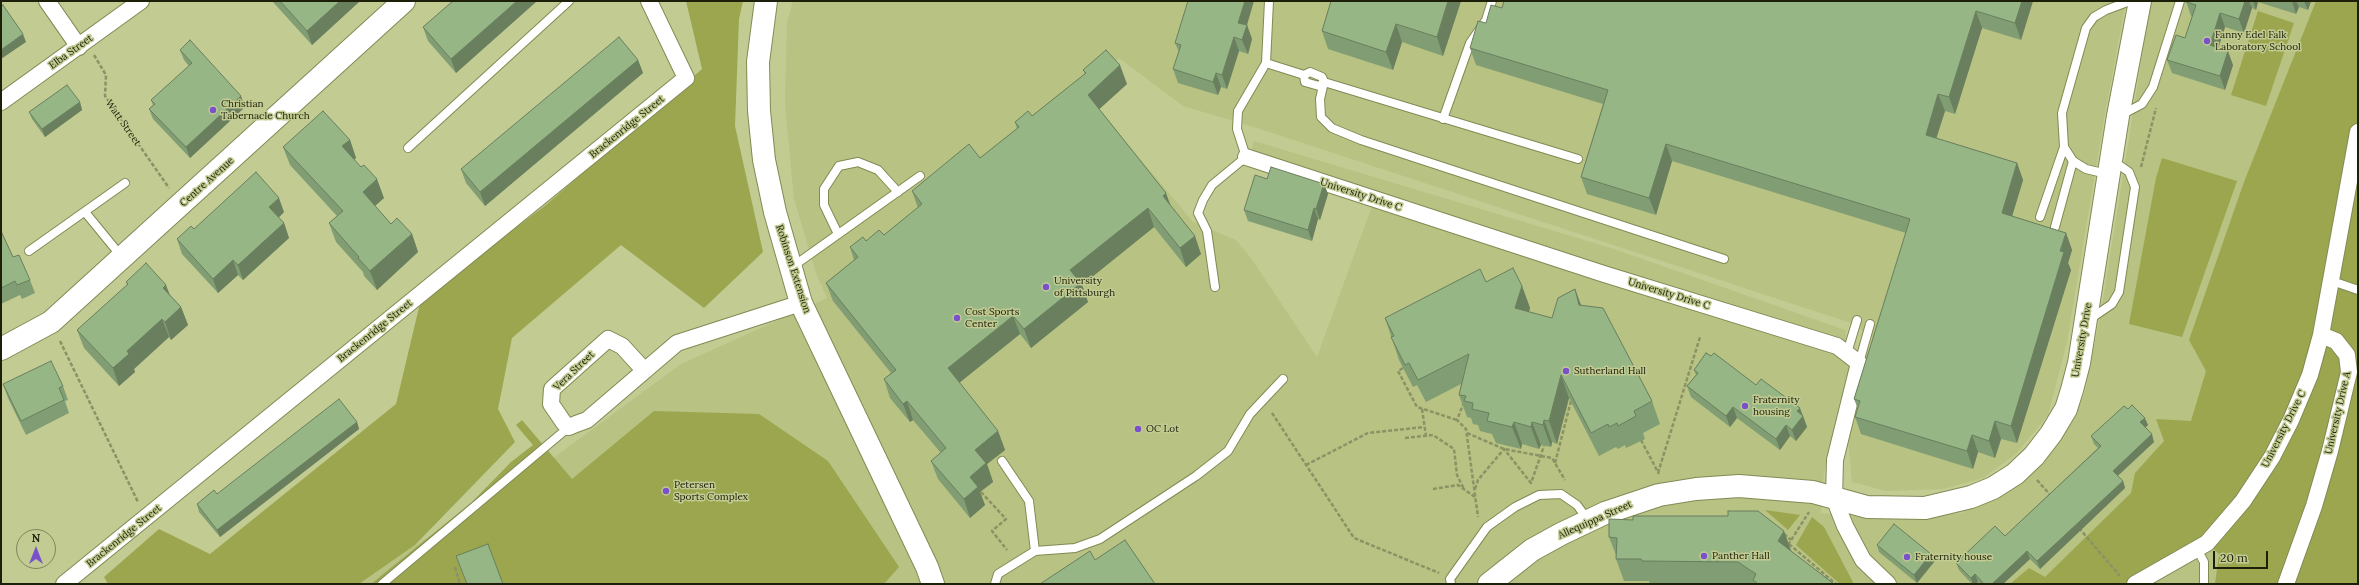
<!DOCTYPE html>
<style>
body{margin:0}
#map{position:relative;width:2359px;height:585px;overflow:hidden;background:#c2cb92;font-family:Lora,serif}
canvas{display:block}
.frame{position:absolute;inset:0;border:2px solid #1d1f09;pointer-events:none}
.north{position:absolute;left:16px;top:529px;width:40px;height:40px;box-sizing:border-box;background:#c2cb92;border:1px solid #80865b;border-radius:50%;rotate:0deg;font-size:11px;font-weight:700;line-height:16px;text-align:center;color:#1d1f09}
.north::after{content:'';display:block;margin:auto;width:14px;height:18px;background:#7a51ca;clip-path:polygon(50% 0,100% 100%,50% 72%,0 100%)}
.scale{position:absolute;left:2213px;top:551px;width:55px;height:18px;box-sizing:border-box;border:2px solid #1d1f09;border-top:0;padding-left:5px;font-size:12px;line-height:14px;white-space:nowrap;color:#1d1f09;-webkit-text-stroke:3px #c2cb92;paint-order:stroke}
</style>
<div id="map">
<canvas width="2359" height="585"></canvas>
<div class="frame"></div>
<div class="north">N</div>
<div class="scale">20 m</div>
</div>
<script>
const g = document.querySelector('canvas').getContext('2d');
g.lineJoin = 'round';
function fillPath(path, color) { g.fillStyle = color; g.fill(path, 'evenodd'); }
const poly = rows => new Path2D(rows.map(r => 'M' + r).join(''));
function stroke(path, color, width, dash) { g.strokeStyle = color; g.lineWidth = width; g.lineCap = dash ? 'butt' : 'round'; g.setLineDash(dash || []); g.stroke(path); }
function label(font, color, halo, rows, align = 'center') {
  g.font = font + ' Lora,serif'; g.lineWidth = 3; g.setLineDash([]); g.textBaseline = 'middle'; g.strokeStyle = halo; g.fillStyle = color; for (const [text, x, y, turn = 0] of rows) {
    g.save(); g.translate(x, y); g.rotate((+turn || 0) * Math.PI / 180); g.textAlign = isNaN(turn) ? turn : align; if (halo) g.strokeText(text, 0, 0); g.fillText(text, 0, 0); g.restore();
  }
}
fillPath(poly([
 [793,1,2126,1,2104,119,2067,342,2048,415,2016,454,1983,478,1944,489,1886,491,1852,482,1848,440,1876,340,1851,323,1254,127,1183,106,1119,58,1084,91,1193,222,1236,240,1251,258,1317,357,1372,206,1247,166,1254,141,1614,249,1845,330,1852,366,1824,472,1821,513,1881,519,1920,519,1961,513,2003,495,2021,483,2037,469,2058,444,2076,415,2085,392,2102,306,2151,1,2358,1,2358,584,359,584,415,545,518,484,681,364,827,298,817,276,794,199,785,104,787,23]
]), '#b8c282');
fillPath(poly([
 [686,1,743,1,739,19,735,126,763,252,704,308,621,245,512,338,498,409,515,442,415,545,359,584,108,584,104,577,159,529,210,554,396,404,421,299,546,205,702,69],
 [2316,1,2358,1,2358,584,2215,584,2219,554,2207,543,2135,584,2010,584,2029,568,2045,577,2131,493,2135,473,2164,441,2156,419,2191,421,2206,371,2189,340,2244,182],
 [2258,11,2294,23,2266,106,2231,95],
 [2162,158,2237,181,2182,337,2129,324,2156,178],
 [654,411,759,414,828,461,899,567,884,584,371,584,472,502,511,462,533,445,516,425,522,420,572,479],
 [1765,510,1800,515,1788,530],
 [1812,517,1824,527,1854,584,1840,584,1796,545]
]), '#9ba64f');
const lane = poly([
 [1266,63,1304,75,1310,72,1322,77,1324,82,1320,99,1321,117,1332,128,1361,140,1724,259],
 [1304,75,1305,82,1319,86,1324,82],
 [1324,82,1578,159],
 [2121,115,2142,104,2153,87,2180,1],
 [1443,119,1470,43,1486,20,1492,1],
 [408,148,569,1],
 [2107,174,2086,169,2073,161,2064,147,2062,113,2086,28,2094,17,2106,10,2130,1],
 [85,212,121,256],
 [2040,217,2064,147],
 [2055,227,2073,161],
 [838,234,824,205,824,189,839,166,858,162,878,170,898,192],
 [29,251,125,183],
 [792,267,920,176],
 [2332,281,2358,290],
 [1215,287,1207,231,1198,213,1203,200,1212,185,1246,157,1237,129,1238,111,1266,63,1269,1],
 [2090,319,2112,304,2119,292,2135,187,2129,172,2112,160],
 [1847,353,1857,320],
 [1859,363,1870,324],
 [1002,461,1029,501,1035,551],
 [2197,549,2204,562,2204,584],
 [382,584,569,427],
 [995,584,998,574,1035,551,1075,548,1100,539,1196,476,1228,451,1250,414,1283,379],
 [1451,584,1450,579,1487,527,1515,507,1539,495,1561,494,1577,505,1588,520]
]);
const street = poly([
 [47,1,79,47],
 [1,102,141,1],
 [1246,157,1604,274,1837,346,1859,363,1835,460,1834,498,1845,526,1863,560,1888,584],
 [644,370,622,346,608,339,552,389,551,404,564,423,569,427,576,424,587,420,677,343,801,303],
 [64,584,686,78,649,1],
 [2135,584,2207,543,2243,501,2272,457,2291,420,2310,375,2321,335],
 [2286,584,2314,506,2330,451,2349,372,2347,355,2336,341,2321,335,2358,132]
]);
const secondary = poly([
 [766,1,758,62,759,111,764,160,775,212,801,303,927,567,933,584],
 [1,349,51,322,404,1],
 [1489,584,1532,550,1561,534,1605,513,1659,495,1696,489,1739,486,1813,492,1867,507,1925,508,1971,497,1993,488,2015,474,2034,456,2051,434,2066,409,2072,390,2079,363,2118,116,2140,1]
]);
stroke(lane, '#828a54', 10);
stroke(street, '#828a54', 18);
stroke(secondary, '#828a54', 24);
stroke(poly([
 [94,55,106,75,105,96,169,188],
 [2141,167,2156,108],
 [60,341,138,502],
 [1403,368,1398,371,1417,407,1457,420],
 [1464,402,1457,420,1466,429,1478,517],
 [1422,409,1426,436],
 [1272,413,1354,538,1439,573],
 [1467,433,1504,449,1552,458,1565,480],
 [1405,438,1433,435,1454,449,1457,475,1464,489],
 [1641,440,1659,474],
 [1555,463,1571,401],
 [1306,465,1368,433,1424,427],
 [1658,473,1700,337],
 [2037,480,2052,497],
 [1433,489,1458,485,1475,497],
 [1475,489,1478,480,1504,449,1531,483,1544,446],
 [981,492,1006,519,992,531,1007,550],
 [2079,528,2120,576],
 [1784,534,1791,540],
 [1789,544,1836,584],
 [1788,545,1809,512],
 [455,567,460,584]
]), '#8b9265', 2.5, [4, 2]);
stroke(lane, '#fff', 8);
stroke(street, '#fff', 16);
stroke(secondary, '#fff', 22);
fillPath(poly([
 [272,1,360,1,312,45],
 [453,1,537,1,456,73,428,41,423,27],
 [1331,1,1461,1,1443,56,1402,42,1393,70,1328,49,1322,31],
 [1504,1,2033,1,2021,40,1982,28,1955,114,1945,111,1936,138,2017,163,2023,180,2012,216,2066,233,2072,250,2068,263,2071,270,2017,443,2001,439,1995,458,1978,452,1973,469,1861,434,1855,417,1858,409,1854,399,1906,233,1672,161,1656,215,1587,194,1581,177,1603,104,1476,65,1470,48,1486,23,1502,8],
 [2186,1,2311,1,2308,10,2299,7,2296,14,2258,2,2256,10,2252,8,2244,33,2225,27,2218,48,2233,65,2225,90,2172,73,2167,60,2185,38,2192,16,2191,16],
 [1247,25,1252,39,1248,54,1239,51,1227,89,1221,87,1218,95,1178,83,1173,69,1179,52,1175,43],
 [180,50,245,107,190,158,153,119,149,109,153,105,151,100,189,66,184,60],
 [638,60,643,73,485,206,466,183,461,169],
 [1083,70,1127,84,1099,109,1171,207,1201,254,1186,267,1154,227,1082,285,1088,302,1031,348,1020,334,959,383,998,431,1005,450,987,464,993,482,980,492,985,505,970,518,938,479,931,461,941,453,913,420,910,422,890,398,884,379,891,373,833,301,826,283,854,260,850,247,866,241,884,235,918,208,912,191,980,158,1017,129,1015,122,1032,116,1085,74],
 [80,102,82,110,45,137,32,119,29,112],
 [350,140,356,158,354,160,384,198,375,206,391,224,412,234,418,252,377,290,364,276,363,272,336,242,329,223,337,216,290,165,283,147],
 [1267,179,1324,184,1328,194,1320,220,1318,219,1312,241,1248,221,1244,210],
 [284,212,278,218,284,223,289,238,243,280,238,275,218,293,182,254,177,239,194,229],
 [1,231,13,257,30,280,35,293,22,299,20,295,1,304],
 [126,282,169,294,181,307,188,325,171,340,169,337,134,369,135,372,119,386,84,348,77,330,127,285],
 [1486,282,1522,286,1530,308,1529,312,1552,318,1575,289,1581,305,1652,401,1660,424,1643,433,1645,439,1626,448,1625,445,1618,449,1616,447,1599,456,1569,398,1557,444,1552,442,1551,447,1541,445,1539,449,1522,444,1521,449,1496,443,1492,434,1480,431,1478,425,1473,424,1471,418,1467,417,1459,395,1461,384,1426,402,1417,385,1413,387,1399,360,1385,318],
 [1711,356,1803,416,1807,427,1796,441,1790,436,1780,450,1737,418,1730,427,1691,397,1687,386,1696,375,1694,370],
 [3,384,63,386,68,400,65,401,69,413,26,435,8,398],
 [2128,409,2148,425,2145,428,2154,442,2118,476,2123,481,2125,488,2040,569,2030,559,2003,584,1980,584,1978,582,1975,584,1972,584,1959,570,1956,563,2005,536,2098,448,2094,444,2091,436],
 [357,422,359,429,220,537,199,512,197,504],
 [1609,537,1791,551,1834,584,1650,584,1649,581,1624,581,1616,559,1616,555],
 [1877,545,1934,562,1917,583,1879,552]
]), '#819d73');
fillPath(poly([
 [340,1,360,1,312,45,307,31],
 [517,1,537,1,456,73,451,59],
 [1245,1,1254,1,1247,25,1252,39,1248,54,1242,40,1238,23],
 [1448,1,1461,1,1443,56,1437,37],
 [2022,1,2033,1,2021,40,2015,23],
 [2245,1,2249,1,2252,8,2244,33,2239,19],
 [2253,1,2258,1,2258,2,2256,10],
 [2292,1,2296,1,2299,7,2296,14],
 [2304,1,2311,1,2308,10],
 [1976,11,1982,28,1955,114,1949,97],
 [2220,13,2225,27,2215,59,2210,45],
 [1396,24,1402,42,1393,70,1386,52],
 [23,34,26,42,1,59,1,50],
 [1234,37,1239,51,1227,89,1222,75],
 [2228,51,2233,65,2225,90,2220,76],
 [638,60,643,73,485,206,480,192],
 [1120,65,1127,84,1094,114,1088,95],
 [1216,73,1221,87,1218,95,1213,82],
 [1938,94,1945,111,1932,152,1926,135],
 [241,96,245,107,190,158,186,147],
 [80,102,82,110,45,137,42,129],
 [350,140,356,158,349,165,342,146],
 [1666,144,1672,161,1656,215,1649,198],
 [2017,163,2023,180,2008,230,2002,213],
 [377,179,384,198,369,211,363,192],
 [1324,184,1328,194,1320,220,1316,209],
 [1166,193,1173,212,1163,196],
 [279,198,284,212,274,222,269,207],
 [1148,208,1154,227,1082,285,1088,302,1031,348,1024,329,1070,270],
 [1314,208,1318,219,1312,241,1308,230],
 [284,223,289,238,243,280,238,265],
 [2066,233,2072,250,2068,263,2071,270,2017,443,2011,426],
 [412,234,418,252,377,290,370,271],
 [1195,236,1201,254,1186,267,1180,248],
 [233,260,238,275,218,293,213,279],
 [166,285,173,303,163,288],
 [1522,286,1530,308,1523,330,1515,308],
 [1575,289,1583,311,1579,305],
 [181,307,188,325,171,340,165,322],
 [1013,316,1020,334,954,387,948,368],
 [162,319,169,337,134,369,135,372,119,386,113,368,127,351],
 [1561,375,1569,398,1557,444,1549,421],
 [907,401,913,420,910,422,903,404],
 [1733,407,1737,418,1730,427,1726,416],
 [1800,408,1807,427,1796,441,1792,430,1797,411],
 [2145,418,2148,425,2143,430,2140,422],
 [1544,420,1552,442,1551,447,1543,425],
 [1995,421,2001,439,1995,458,1989,441],
 [357,422,359,429,220,537,217,530],
 [1514,422,1522,444,1521,449,1512,427],
 [1532,422,1541,445,1539,449,1531,427],
 [1786,425,1790,436,1780,450,1776,439],
 [998,431,1005,450,987,464,993,482,980,492,985,505,970,518,964,499,975,450],
 [2152,434,2154,442,2115,478,2113,471],
 [1972,435,1978,452,1973,469,1967,451],
 [2123,481,2125,488,2040,569,2037,561],
 [1784,531,1792,553,1778,541],
 [2027,551,2030,559,2003,584,1992,584],
 [1931,554,1934,562,1917,583,1914,575],
 [1975,574,1978,582,1975,584,1973,584,1971,578]
]), '#697f5e');
const building = poly([
 [280,1,340,1,307,31,280,1],
 [453,1,517,1,451,59,423,27,453,1],
 [1188,1,1245,1,1238,23,1247,25,1242,40,1234,37,1222,75,1216,73,1213,82,1173,69,1181,45,1175,43,1188,1],
 [1331,1,1448,1,1437,37,1396,24,1386,52,1322,31,1331,1],
 [1504,1,2022,1,2015,23,1976,11,1949,97,1938,94,1926,135,2017,163,2002,213,2066,233,2060,251,2064,252,2011,426,1995,421,1989,441,1972,435,1967,451,1855,417,1860,401,1854,399,1910,219,1666,144,1649,198,1581,177,1608,90,1470,48,1478,21,1486,23,1491,5,1502,8,1504,1],
 [2186,1,2245,1,2239,19,2220,13,2210,45,2228,51,2220,76,2167,60,2176,35,2185,38,2196,5,2186,2,2186,1],
 [3,5,23,34,1,50,1,6,3,5],
 [619,37,638,60,480,192,461,169,619,37],
 [190,40,241,96,186,147,149,109,155,104,151,100,192,63,180,50,190,40],
 [1106,50,1120,65,1088,95,1166,193,1163,196,1195,236,1180,248,1148,208,1070,270,1081,283,1024,329,1013,316,948,368,998,431,975,450,986,463,970,477,978,487,964,499,931,461,946,448,907,401,903,404,884,379,896,370,826,283,858,257,850,247,863,237,866,241,879,230,884,235,922,204,912,191,969,144,980,158,1019,127,1015,122,1028,111,1032,116,1086,73,1083,70,1106,50],
 [67,85,80,102,42,129,29,112,67,85],
 [323,111,350,140,342,146,361,167,364,165,377,179,363,192,391,224,397,218,412,234,370,271,358,258,359,257,329,223,343,211,283,147,323,111],
 [1271,167,1324,184,1316,209,1314,208,1308,230,1244,210,1255,175,1267,179,1271,167],
 [256,172,279,198,269,207,284,223,238,265,233,260,213,279,177,239,191,226,194,229,256,172],
 [1,231,13,257,19,255,30,280,17,285,15,281,1,288,1,231],
 [146,263,166,285,163,288,181,307,165,322,162,319,127,351,129,354,113,368,77,330,128,284,126,282,146,263],
 [1513,268,1522,286,1515,308,1552,318,1558,298,1575,289,1579,305,1603,308,1652,401,1634,411,1636,416,1618,426,1617,423,1609,427,1608,424,1591,433,1561,375,1549,421,1544,420,1543,425,1532,422,1531,427,1514,422,1512,427,1487,421,1489,413,1472,409,1473,403,1464,401,1466,396,1459,395,1469,354,1418,380,1409,363,1405,365,1391,337,1394,336,1385,318,1480,269,1486,282,1513,268],
 [1706,353,1711,356,1714,353,1756,385,1761,379,1800,408,1797,411,1803,416,1792,430,1786,425,1776,439,1733,407,1726,416,1687,386,1698,373,1694,370,1706,353],
 [51,361,63,386,59,388,64,400,21,421,3,384,51,361],
 [339,399,357,422,217,530,197,504,214,490,217,494,339,399],
 [2132,405,2145,418,2140,422,2152,434,2113,471,2123,481,2037,561,2027,551,1992,584,1984,584,1975,574,1971,578,1956,563,1995,526,2005,536,2101,446,2091,436,2124,406,2128,409,2132,405],
 [1728,511,1758,511,1784,531,1778,541,1834,584,1758,584,1753,580,1756,574,1738,562,1642,561,1641,559,1616,559,1617,538,1609,537,1609,519,1633,520,1633,516,1728,516,1728,511],
 [1894,524,1931,554,1914,575,1877,545,1894,524],
 [1125,540,1155,584,1040,584,1090,551,1095,560,1125,540],
 [488,544,503,584,467,584,456,556,488,544]
]);
fillPath(building, '#96b686');
stroke(building, '#697f5e', 1);
for (const [x, y, r, color] of [
 [2207,41,4,"#7a51ca"],
 [213,110,4,"#7a51ca"],
 [1046,287,4,"#7a51ca"],
 [957,318,4,"#7a51ca"],
 [1566,371,4,"#7a51ca"],
 [1745,406,4,"#7a51ca"],
 [1138,429,4,"#7a51ca"],
 [666,491,4,"#7a51ca"],
 [1704,556,4,"#7a51ca"],
 [1907,557,4,"#7a51ca"]
]) { const dot = new Path2D(); dot.arc(x, y, r, 0, 2 * Math.PI); g.fillStyle = color; g.fill(dot); stroke(dot, '#c2cb92', 1.5); }
label('10px', '#1d1f09', '#c2cb92', [
 ["Fanny Edel Falk",2215,35],
 ["Laboratory School",2215,47],
 ["Christian",221,104],
 ["Tabernacle Church",221,116],
 ["University",1054,281],
 ["of Pittsburgh",1054,293],
 ["Cost Sports",965,312],
 ["Center",965,324],
 ["Sutherland Hall",1574,371],
 ["Fraternity",1753,400],
 ["housing",1753,412],
 ["OC Lot",1146,429],
 ["Petersen",674,485],
 ["Sports Complex",674,497],
 ["Panther Hall",1712,556],
 ["Fraternity house",1915,557]
], 'left');
label('10px', '#1d1f09', '#c2cb92', [
 ["Elba Street",71,52,-36],
 ["Watt Street",123,123,55],
 ["Brackenridge Street",627,127,-39],
 ["Centre Avenue",207,182,-42],
 ["University Drive C",1361,195,18],
 ["Robinson Extension",793,269,72],
 ["University Drive C",1669,294,17],
 ["Brackenridge Street",375,331,-39],
 ["University Drive",2082,340,-80],
 ["Vera Street",574,371,-44],
 ["University Drive A",2338,413,-77],
 ["University Drive C",2284,429,-63],
 ["Allequippa Street",1595,520,-24],
 ["Brackenridge Street",124,536,-39]
]);
</script>
